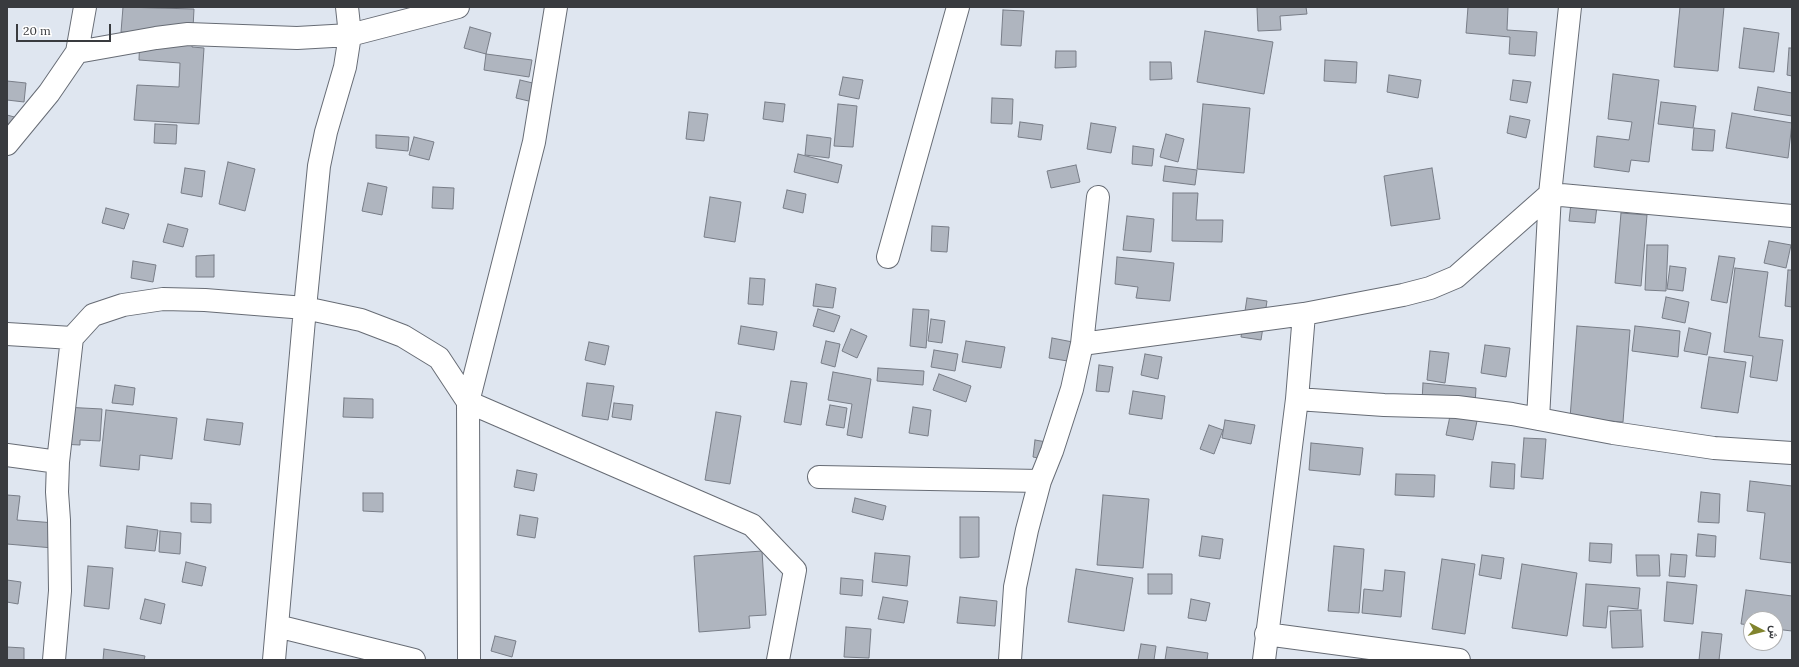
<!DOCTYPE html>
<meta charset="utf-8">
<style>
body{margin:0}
#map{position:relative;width:1799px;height:667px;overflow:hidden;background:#dfe6f0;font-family:Lora,Vazirmatn,serif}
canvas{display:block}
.frame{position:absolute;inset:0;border:8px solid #393b3f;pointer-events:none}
.north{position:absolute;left:1743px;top:611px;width:40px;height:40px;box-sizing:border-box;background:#fff;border:1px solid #b0b1b2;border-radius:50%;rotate:97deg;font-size:11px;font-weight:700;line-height:16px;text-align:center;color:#393b3f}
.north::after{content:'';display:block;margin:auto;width:14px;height:18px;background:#81842e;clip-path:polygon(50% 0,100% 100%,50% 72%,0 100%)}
.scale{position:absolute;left:16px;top:24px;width:95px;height:18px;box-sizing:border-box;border:2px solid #393b3f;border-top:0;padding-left:5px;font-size:12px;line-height:14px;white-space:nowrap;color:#393b3f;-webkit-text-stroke:3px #fff;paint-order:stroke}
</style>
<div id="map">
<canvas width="1799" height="667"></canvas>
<div class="frame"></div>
<div class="north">ش</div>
<div class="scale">20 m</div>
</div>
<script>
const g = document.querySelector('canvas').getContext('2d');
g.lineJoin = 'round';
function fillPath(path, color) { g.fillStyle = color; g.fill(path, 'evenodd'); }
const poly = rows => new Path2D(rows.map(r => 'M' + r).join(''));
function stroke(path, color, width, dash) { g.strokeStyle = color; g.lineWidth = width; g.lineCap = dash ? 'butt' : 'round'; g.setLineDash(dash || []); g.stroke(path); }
const building = poly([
 [123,7,194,9,192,47,204,48,199,124,134,120,137,85,179,87,180,63,139,60,140,33,121,32,123,7],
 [1257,7,1306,7,1307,14,1280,16,1281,30,1258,31,1257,7],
 [1468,7,1508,7,1507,30,1537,32,1535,56,1509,54,1510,37,1466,33,1468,7],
 [1680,7,1724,7,1718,71,1674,67,1680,7],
 [1003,10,1024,11,1021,46,1001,45,1003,10],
 [470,27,491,33,486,54,464,48,470,27],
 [1744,28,1779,33,1774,72,1739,68,1744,28],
 [1205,31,1273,42,1264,94,1197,82,1205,31],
 [1789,48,1792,48,1792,76,1787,75,1789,48],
 [1056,51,1076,51,1076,67,1055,68,1056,51],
 [486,54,532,60,529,77,484,70,486,54],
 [1325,60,1357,62,1356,83,1324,81,1325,60],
 [1150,62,1171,62,1172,79,1150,80,1150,62],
 [1613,74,1659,80,1649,162,1631,160,1629,172,1594,167,1597,136,1629,140,1632,122,1608,119,1613,74],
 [1389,75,1421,80,1418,98,1387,92,1389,75],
 [843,77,863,80,859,99,839,95,843,77],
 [520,80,541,85,537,103,516,98,520,80],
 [1513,80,1531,82,1527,103,1510,100,1513,80],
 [7,81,26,83,24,102,7,100,7,81],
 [1758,87,1792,93,1792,116,1754,110,1758,87],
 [992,98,1013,99,1012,124,991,123,992,98],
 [765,102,785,104,783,122,763,119,765,102],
 [1661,102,1696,106,1693,128,1658,124,1661,102],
 [838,104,857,106,853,147,834,146,838,104],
 [1203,104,1250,108,1244,173,1197,169,1203,104],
 [689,112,708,114,704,141,686,139,689,112],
 [1732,113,1792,123,1788,158,1726,148,1732,113],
 [7,115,18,118,7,152,7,115],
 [1510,116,1530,120,1526,138,1507,133,1510,116],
 [1020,122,1043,125,1041,140,1018,137,1020,122],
 [1091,123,1116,127,1111,153,1087,149,1091,123],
 [155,124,177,125,176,144,154,143,155,124],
 [1694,128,1715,130,1713,151,1692,150,1694,128],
 [1166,134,1184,139,1178,162,1160,157,1166,134],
 [376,135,409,137,408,151,376,148,376,135],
 [807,135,831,138,829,158,805,155,807,135],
 [414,137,434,142,429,160,409,155,414,137],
 [1133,146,1154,149,1152,166,1132,164,1133,146],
 [798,154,842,165,838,183,794,172,798,154],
 [228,162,255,169,245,211,219,204,228,162],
 [1076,165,1080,182,1051,188,1047,171,1076,165],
 [1165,166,1197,170,1195,185,1163,181,1165,166],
 [185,168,205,171,202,197,181,193,185,168],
 [1432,168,1440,219,1391,226,1384,176,1432,168],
 [368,183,387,187,382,215,362,211,368,183],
 [433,187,454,188,453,209,432,208,433,187],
 [787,190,806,194,803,213,783,208,787,190],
 [1173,193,1198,193,1196,220,1223,220,1222,242,1172,241,1173,193],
 [710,197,741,202,735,242,704,237,710,197],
 [1571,203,1597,206,1595,223,1569,221,1571,203],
 [106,208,129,214,124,229,102,223,106,208],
 [1621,213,1647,215,1641,286,1615,283,1621,213],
 [1127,216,1154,219,1151,252,1123,250,1127,216],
 [168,224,188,229,183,247,163,242,168,224],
 [932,226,949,227,947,252,931,251,932,226],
 [1769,241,1791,245,1786,268,1764,263,1769,241],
 [1647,245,1668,245,1666,291,1645,290,1647,245],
 [214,255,214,277,196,277,196,256,214,255],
 [1719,256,1735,258,1727,303,1711,300,1719,256],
 [1117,257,1174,263,1170,301,1136,298,1138,287,1115,284,1117,257],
 [133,261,156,265,153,282,131,278,133,261],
 [1670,266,1686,268,1683,291,1667,289,1670,266],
 [1735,268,1768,272,1759,337,1783,340,1777,381,1750,377,1753,356,1724,352,1735,268],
 [1788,270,1792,270,1792,307,1785,306,1788,270],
 [750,278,765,279,763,305,748,304,750,278],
 [816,284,836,288,833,308,813,306,816,284],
 [1666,297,1689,302,1685,323,1662,318,1666,297],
 [1247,298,1267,301,1261,340,1241,337,1247,298],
 [818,309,840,316,834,332,813,326,818,309],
 [913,309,929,310,926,348,910,346,913,309],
 [931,319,945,321,942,343,928,341,931,319],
 [741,326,777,332,774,350,738,344,741,326],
 [1577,326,1630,330,1623,422,1570,418,1577,326],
 [1635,326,1680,331,1678,357,1632,351,1635,326],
 [1689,328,1711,333,1707,355,1684,351,1689,328],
 [851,329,867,336,857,358,842,351,851,329],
 [1052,338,1083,344,1080,363,1049,358,1052,338],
 [826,341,840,344,835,367,821,363,826,341],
 [966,341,1005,347,1001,368,962,362,966,341],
 [589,342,609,346,605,365,585,360,589,342],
 [1485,345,1510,348,1506,377,1481,373,1485,345],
 [934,350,958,354,955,371,931,367,934,350],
 [1430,351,1449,353,1445,383,1427,380,1430,351],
 [1145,354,1162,357,1158,379,1141,375,1145,354],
 [1709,357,1746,362,1738,413,1701,408,1709,357],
 [1099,365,1113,367,1109,392,1096,391,1099,365],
 [878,368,924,371,923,385,877,381,878,368],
 [833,372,871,379,862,438,847,435,852,404,828,400,833,372],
 [939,374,971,386,966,402,933,390,939,374],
 [791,381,807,383,801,425,784,422,791,381],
 [587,383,614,386,608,420,582,416,587,383],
 [1423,383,1476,388,1475,406,1422,401,1423,383],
 [115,385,135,388,133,405,112,403,115,385],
 [1133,391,1165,396,1162,419,1129,414,1133,391],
 [344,398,373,399,373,418,343,417,344,398],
 [614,403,633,405,631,420,612,417,614,403],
 [830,405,847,408,844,428,826,425,830,405],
 [63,407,102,409,100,441,80,440,80,445,61,444,63,407],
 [913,407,931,410,928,436,909,433,913,407],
 [106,410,177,418,172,459,140,455,139,470,100,466,106,410],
 [716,412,741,416,730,484,705,480,716,412],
 [1450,416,1477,421,1473,440,1446,435,1450,416],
 [207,419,243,423,240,445,204,440,207,419],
 [1225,420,1255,425,1251,444,1222,438,1225,420],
 [1209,425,1223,430,1214,454,1200,449,1209,425],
 [1524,438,1546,439,1543,479,1521,477,1524,438],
 [1035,440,1058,444,1054,461,1033,457,1035,440],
 [1311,443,1363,448,1360,475,1309,470,1311,443],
 [1492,462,1515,464,1514,489,1490,487,1492,462],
 [517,470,537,474,534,491,514,487,517,470],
 [1396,474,1435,475,1434,497,1395,495,1396,474],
 [1750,481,1792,486,1792,563,1760,559,1765,513,1747,511,1750,481],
 [1701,492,1720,494,1719,523,1698,522,1701,492],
 [363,493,383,493,383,512,363,511,363,493],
 [7,495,20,496,17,520,55,523,53,548,7,544,7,495],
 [1103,495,1149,499,1143,568,1097,565,1103,495],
 [855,498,886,506,883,520,852,512,855,498],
 [191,503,211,504,211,523,191,522,191,503],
 [520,515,538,518,535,538,517,535,520,515],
 [960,517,979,517,979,557,960,558,960,517],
 [127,526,158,530,155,551,125,548,127,526],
 [160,531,181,533,180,554,159,552,160,531],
 [1698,534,1716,536,1715,557,1696,556,1698,534],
 [1202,536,1223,539,1220,559,1199,556,1202,536],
 [1590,543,1612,544,1611,563,1589,561,1590,543],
 [1334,546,1364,549,1359,613,1328,611,1334,546],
 [762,551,766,615,749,616,750,628,699,632,694,556,762,551],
 [875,553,910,556,907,586,872,582,875,553],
 [1671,554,1687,555,1685,577,1669,576,1671,554],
 [1482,555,1504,558,1501,579,1479,575,1482,555],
 [1636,555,1659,555,1660,576,1637,576,1636,555],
 [1442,559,1475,564,1465,634,1432,629,1442,559],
 [186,562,206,567,202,586,182,582,186,562],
 [1522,564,1577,573,1567,636,1512,628,1522,564],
 [88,566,113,568,109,609,84,606,88,566],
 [1076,569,1133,578,1124,631,1068,622,1076,569],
 [1385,570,1405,572,1401,617,1362,613,1364,589,1383,591,1385,570],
 [1148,574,1172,574,1172,594,1148,594,1148,574],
 [841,578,863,580,862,596,840,594,841,578],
 [7,580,21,582,18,604,7,602,7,580],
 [1667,582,1697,585,1693,624,1664,621,1667,582],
 [1586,584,1640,588,1638,609,1608,606,1606,628,1583,626,1586,584],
 [1746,590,1792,596,1792,631,1775,629,1775,619,1751,619,1751,625,1741,624,1746,590],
 [883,597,908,601,904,623,878,619,883,597],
 [960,597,997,601,995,626,957,623,960,597],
 [145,599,165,604,161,624,140,619,145,599],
 [1191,599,1210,603,1206,621,1188,618,1191,599],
 [1641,610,1643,647,1612,648,1610,611,1641,610],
 [846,627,871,629,869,658,844,657,846,627],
 [1702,632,1722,634,1719,660,1699,660,1702,632],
 [495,636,516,641,512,657,491,651,495,636],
 [1141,644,1156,646,1154,660,1138,660,1141,644],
 [7,647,24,648,24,660,7,660,7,647],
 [1167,647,1208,653,1207,660,1165,660,1167,647],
 [104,649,145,656,144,660,103,660,104,649]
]);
fillPath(building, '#afb5bf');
stroke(building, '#787d87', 1);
const minor = poly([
 [77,52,156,38,188,34,297,38,350,35,458,7],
 [7,144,49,93,77,52,85,7],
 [888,257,958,7],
 [7,334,72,338],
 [1082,344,1304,314,1403,295,1430,288,1456,277,1550,194,1792,216],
 [1297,399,1384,405,1457,407,1512,414,1613,433,1714,448,1792,453],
 [1538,419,1550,194,1570,7],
 [7,455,58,462],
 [819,477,1040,481],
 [277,626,414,660],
 [1266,634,1459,660],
 [54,660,60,591,59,520,57,492,58,462,72,338,93,315,123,305,163,299,205,300,305,308,361,320,403,336,439,358,468,402,752,525,795,570,778,660],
 [274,660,305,308,319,166,326,132,345,67,350,35,347,7],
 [469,660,468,402,534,142,556,7],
 [1010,660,1015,587,1027,530,1040,481,1052,451,1072,389,1082,344,1098,197],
 [1264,660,1297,399,1304,314]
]);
stroke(minor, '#676c75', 24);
stroke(minor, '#fff', 22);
</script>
